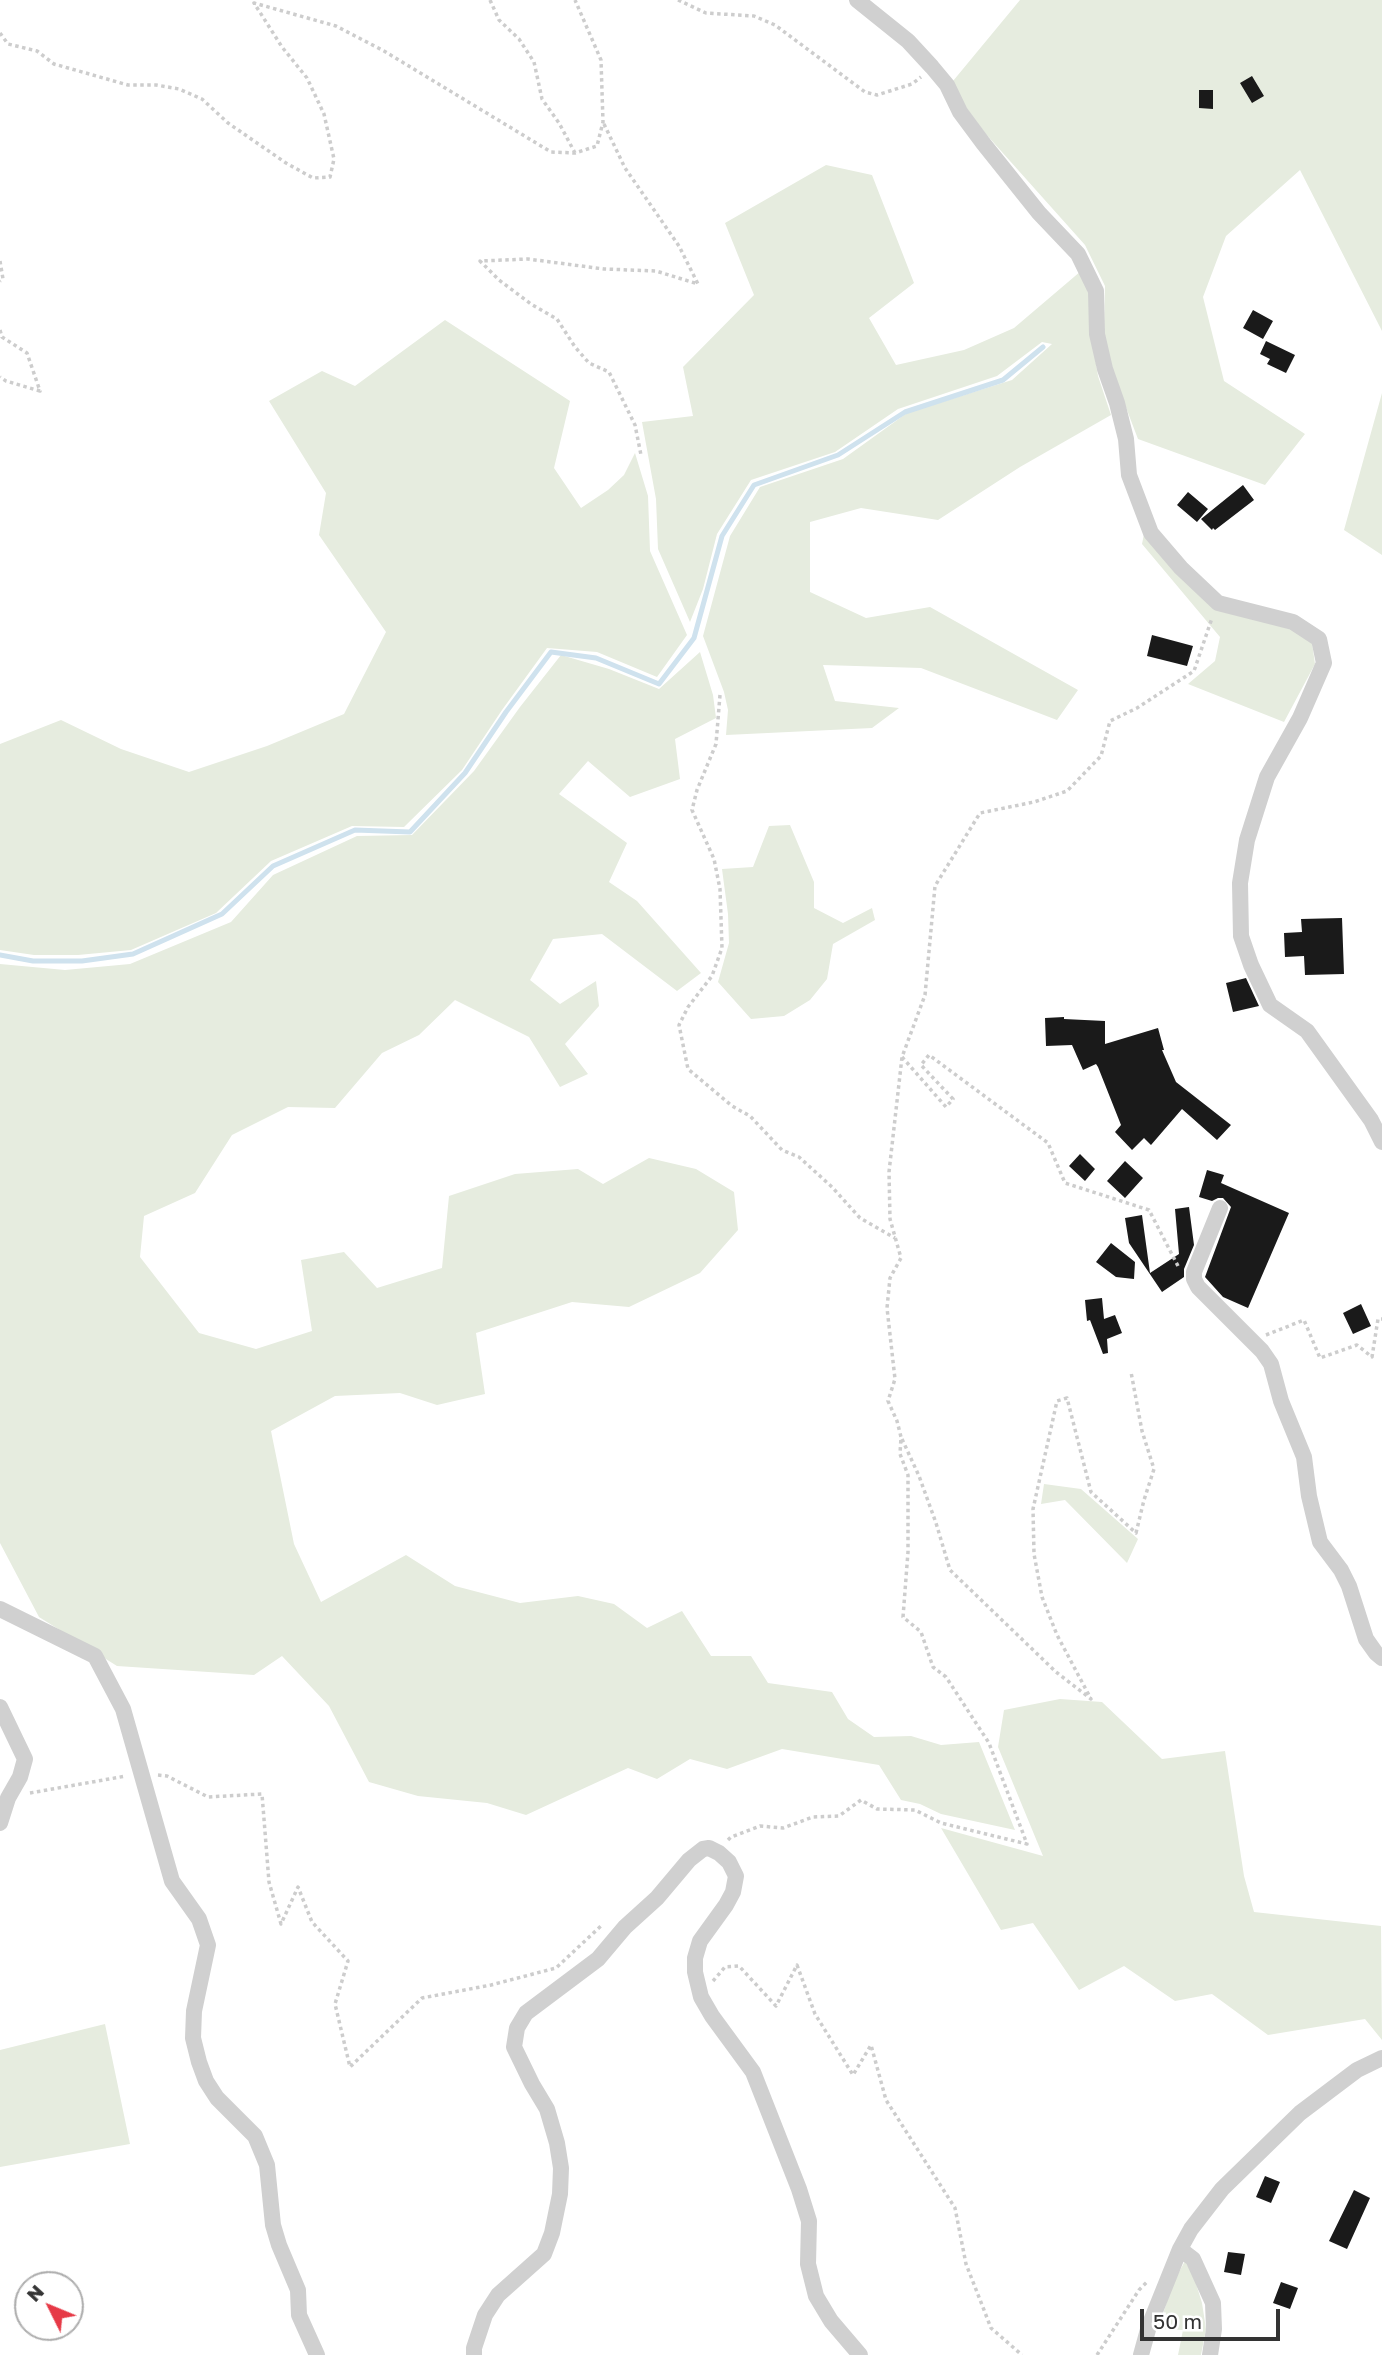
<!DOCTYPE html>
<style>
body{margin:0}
#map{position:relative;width:1382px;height:2355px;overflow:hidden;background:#fff;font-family:"Golos Text",sans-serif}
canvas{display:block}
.north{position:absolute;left:14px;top:2271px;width:70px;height:70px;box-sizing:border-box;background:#fff;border:2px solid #adadad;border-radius:50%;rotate:313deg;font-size:19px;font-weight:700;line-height:28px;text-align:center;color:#333}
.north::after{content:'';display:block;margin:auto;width:24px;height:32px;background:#e63946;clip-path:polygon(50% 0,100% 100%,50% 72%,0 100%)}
.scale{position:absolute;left:1140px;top:2309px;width:140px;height:32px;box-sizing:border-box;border:4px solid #333;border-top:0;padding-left:9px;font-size:21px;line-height:24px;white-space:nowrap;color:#333;-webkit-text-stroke:5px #fff;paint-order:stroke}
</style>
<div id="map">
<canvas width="1382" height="2355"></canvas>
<div class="north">N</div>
<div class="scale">50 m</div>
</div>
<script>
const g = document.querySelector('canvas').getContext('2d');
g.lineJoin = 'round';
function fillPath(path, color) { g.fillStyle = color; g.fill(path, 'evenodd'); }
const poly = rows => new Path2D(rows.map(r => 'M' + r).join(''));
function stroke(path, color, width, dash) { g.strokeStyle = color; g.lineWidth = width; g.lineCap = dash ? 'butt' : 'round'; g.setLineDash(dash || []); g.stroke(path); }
fillPath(poly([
 [1020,0,1382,0,1382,331,1300,170,1226,236,1203,297,1224,381,1305,434,1265,485,1138,439,1109,363,1104,331,1105,286,1085,245,985,133,962,102,953,81],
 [826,165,872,175,914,283,869,318,896,365,964,350,1014,328,1081,271,1093,308,1093,345,1098,376,1111,415,1020,467,938,520,861,508,810,522,810,592,866,618,930,607,1078,690,1057,720,921,668,823,665,835,701,899,708,872,728,726,735,728,710,724,692,703,636,730,536,760,487,843,459,907,413,1012,380,1052,344,1042,342,997,376,898,409,835,452,751,480,717,534,703,589,690,622,658,549,656,499,642,422,693,416,683,367,754,295,725,223],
 [445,320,570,401,554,468,581,508,608,490,624,475,635,453,648,496,650,551,687,635,657,677,597,652,547,648,502,710,462,770,404,827,352,826,271,861,216,913,131,950,78,955,34,955,0,950,0,744,61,720,121,749,189,772,267,746,344,714,386,632,319,535,326,493,269,401,322,371,355,386],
 [1382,393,1382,555,1344,530],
 [1144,534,1218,610,1294,630,1312,643,1315,664,1284,722,1188,684,1215,661,1220,637,1142,544],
 [700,652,713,695,716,718,675,739,680,779,630,797,588,761,559,794,627,843,609,882,637,901,701,973,677,991,602,934,553,939,530,980,560,1004,596,981,599,1006,565,1044,588,1074,560,1087,529,1037,455,1000,419,1035,382,1053,335,1108,288,1107,232,1135,195,1193,144,1216,140,1257,199,1333,256,1349,312,1331,301,1260,344,1252,377,1288,442,1268,449,1196,515,1174,578,1169,603,1184,649,1158,696,1169,734,1192,738,1230,700,1273,629,1307,572,1302,476,1333,485,1394,437,1405,400,1393,335,1396,271,1431,294,1544,321,1602,406,1555,455,1586,520,1603,578,1596,614,1604,647,1628,682,1611,711,1656,751,1656,768,1683,832,1692,848,1719,874,1737,911,1736,941,1745,979,1742,1015,1830,941,1814,920,1804,901,1800,879,1765,782,1749,727,1769,690,1759,657,1779,628,1768,526,1815,487,1803,418,1796,369,1782,329,1706,282,1656,254,1675,117,1666,39,1617,0,1543,0,964,65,970,130,964,231,922,273,875,357,836,412,835,474,771,520,707,561,655,609,669,659,689],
 [790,825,814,882,814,908,843,923,872,908,875,920,833,944,827,979,810,1000,784,1016,751,1019,718,982,729,943,728,914,722,869,753,867,769,826],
 [1044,1484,1081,1489,1138,1539,1127,1563,1065,1500,1041,1504],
 [1060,1699,1102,1702,1162,1759,1225,1751,1244,1876,1254,1912,1381,1926,1382,2040,1365,2019,1268,2035,1212,1994,1175,2001,1124,1966,1079,1990,1033,1923,1001,1930,941,1828,1043,1856,998,1747,1004,1710],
 [105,2024,130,2144,0,2167,0,2050],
 [1185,2261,1194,2277,1202,2303,1206,2329,1201,2355,1178,2355,1183,2330,1158,2329,1173,2283]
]), '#e6ecdf');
stroke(poly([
 [0,955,33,961,82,961,133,954,222,914,273,866,355,830,410,832,465,773,506,712,551,652,596,658,659,684,694,638,722,536,754,485,838,455,905,412,1003,380,1043,347]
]), '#cfe2ee', 5);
fillPath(poly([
 [1252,76,1264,96,1252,103,1240,83],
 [1199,90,1213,90,1213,109,1199,108],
 [1253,310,1273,321,1263,339,1243,328],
 [1266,341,1295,355,1286,373,1267,364,1270,359,1260,354],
 [1243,485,1254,500,1215,530,1213,528,1212,530,1201,519],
 [1188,492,1208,509,1197,522,1177,505],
 [1152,635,1193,646,1187,666,1147,656],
 [1342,918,1344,974,1305,975,1304,956,1285,957,1284,933,1302,932,1301,919],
 [1246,978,1259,1006,1233,1012,1226,983],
 [1064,1017,1064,1019,1105,1021,1105,1044,1158,1028,1164,1050,1162,1050,1176,1082,1231,1125,1217,1140,1182,1109,1151,1145,1144,1138,1132,1150,1115,1132,1121,1125,1098,1067,1096,1064,1083,1070,1072,1045,1046,1046,1045,1018],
 [1080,1154,1095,1169,1085,1181,1069,1166],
 [1125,1161,1143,1178,1125,1198,1107,1181],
 [1207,1170,1224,1175,1221,1183,1289,1213,1248,1308,1223,1297,1205,1277,1231,1207,1223,1198,1218,1198,1212,1201,1199,1197],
 [1189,1207,1194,1245,1184,1269,1184,1277,1162,1292,1129,1243,1125,1218,1142,1215,1150,1273,1179,1254,1175,1209],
 [1111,1243,1135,1262,1134,1279,1116,1277,1096,1262],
 [1102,1298,1104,1319,1115,1315,1122,1333,1107,1339,1108,1353,1103,1354,1090,1320,1087,1321,1085,1300],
 [1361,1304,1371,1326,1353,1334,1343,1313],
 [1265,2176,1280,2182,1271,2203,1256,2197],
 [1354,2190,1370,2198,1347,2249,1329,2241],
 [1228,2252,1245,2254,1241,2275,1224,2272],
 [1281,2282,1298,2288,1290,2309,1273,2303]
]), '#1a1a1a');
stroke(poly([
 [490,0,499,20,519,39,534,62,542,99,559,123,575,153],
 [678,0,706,13,754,16,775,25,865,92,877,95,912,84,921,77],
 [0,33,8,44,37,51,54,64,128,85,156,85,179,89,202,99,228,123,286,163,313,178,330,177,334,159,324,114,307,78,282,47,254,3,336,26,384,51,551,152,575,153,597,146,603,122,601,60,575,0],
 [604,124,625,168,679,246,698,284,656,271,604,269,528,259,480,261,499,280,531,304,557,319,575,347,589,363,609,372,635,425,641,455],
 [0,261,3,279,0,281],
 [0,330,2,337,27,353,40,391,6,381,0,377],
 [720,695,716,744,697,790,692,810,714,859,720,889,722,948,712,976,688,1007,679,1025,688,1069,732,1106,750,1116,782,1150,799,1157,832,1187,860,1218,895,1238],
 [902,1057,946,1107,953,1099,921,1065,929,1055,1048,1143,1065,1183,1149,1210,1178,1266],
 [1266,1335,1304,1320,1320,1358,1357,1345,1372,1357,1378,1319,1382,1319],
 [902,1439,919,1476,936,1523,950,1570,1056,1672,1091,1699,1057,1635,1042,1597,1034,1554,1033,1509,1057,1401,1067,1398,1091,1492,1136,1533,1144,1500,1154,1469,1142,1431,1131,1372],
 [158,1775,167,1776,208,1797,262,1794,269,1882,281,1924,298,1887,312,1922,348,1961,335,2004,350,2067,422,1998,491,1985,556,1968,602,1925],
 [30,1793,126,1776],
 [728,1840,731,1837,760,1826,783,1828,813,1817,839,1816,861,1800,877,1809,915,1810,941,1823,1027,1844,989,1743,946,1677,933,1667,921,1632,903,1617,908,1552,908,1475,900,1454,901,1437,897,1421,888,1401,895,1379,887,1308,890,1278,901,1258,890,1219,889,1172,902,1057,925,995,935,886,980,813,1034,802,1067,791,1101,756,1110,721,1137,708,1194,671,1212,618],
 [713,1981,725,1967,739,1966,776,2006,797,1965,815,2014,853,2075,871,2045,886,2100,955,2208,966,2264,991,2328,1022,2355],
 [1097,2355,1139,2290,1147,2282]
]), '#cdcdcd', 3.5, [3.5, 3.5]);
stroke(poly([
 [857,0,908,41,932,67,947,85,960,112,983,143,1039,213,1078,254,1096,291,1097,334,1105,369,1117,403,1126,439,1129,475,1151,533,1181,568,1218,603,1293,622,1319,639,1324,663,1300,718,1267,777,1247,840,1240,883,1241,936,1251,965,1270,1005,1307,1031,1371,1120,1382,1142],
 [1220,1208,1194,1272,1194,1279,1198,1287,1262,1351,1271,1364,1281,1401,1304,1457,1309,1496,1320,1542,1341,1570,1349,1586,1366,1639,1376,1653,1382,1658],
 [0,1609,95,1656,123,1709,172,1881,199,1919,208,1945,194,2011,193,2038,199,2062,206,2081,217,2098,255,2136,267,2165,273,2225,279,2245,298,2290,299,2315,317,2355],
 [0,1707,25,1759,20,1777,8,1798,0,1823],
 [1180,2249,1193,2259,1213,2303,1214,2329,1210,2355],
 [474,2355,474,2348,485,2315,498,2295,544,2254,552,2233,560,2194,561,2168,557,2143,547,2109,532,2084,514,2047,517,2028,526,2013,598,1959,625,1927,657,1898,689,1860,703,1849,709,1848,719,1853,729,1862,736,1876,733,1892,726,1905,700,1941,695,1958,695,1972,701,1997,712,2016,753,2072,799,2189,809,2221,808,2264,816,2296,831,2321,860,2355],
 [1141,2355,1149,2326,1180,2249,1191,2229,1222,2189,1300,2113,1357,2070,1382,2058]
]), '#d0d0d0', 16);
</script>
